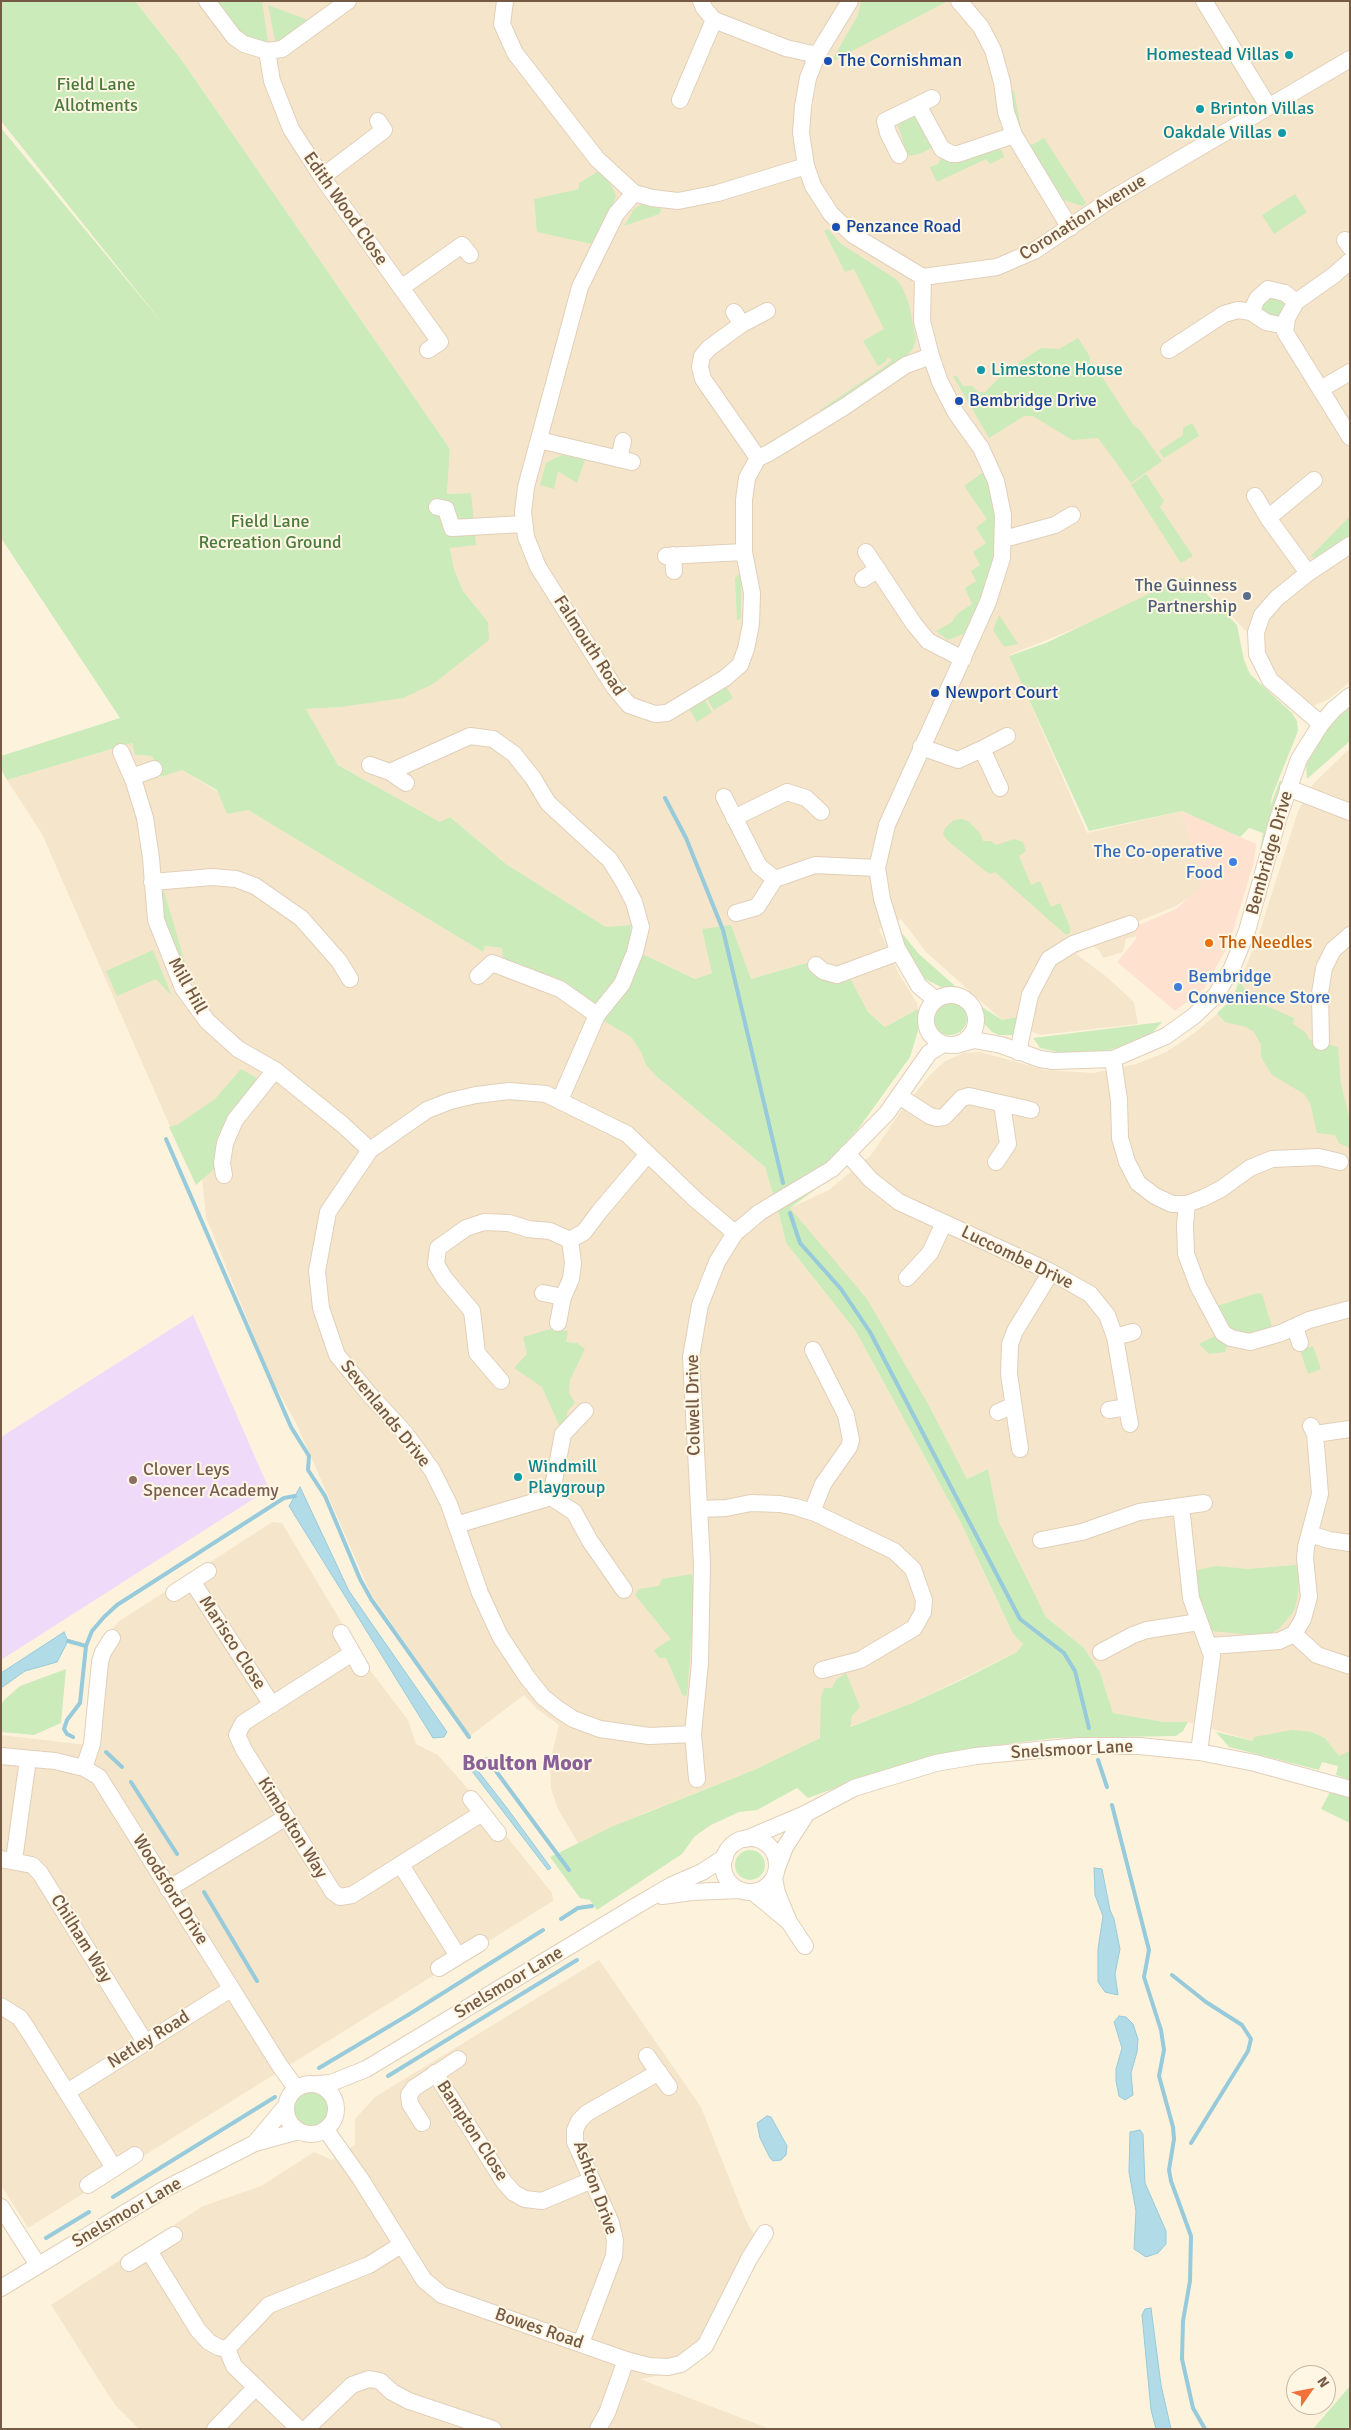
<!DOCTYPE html>
<style>
body{margin:0}
#map{position:relative;width:1351px;height:2430px;overflow:hidden;background:#fdf3dd;font-family:Signika,sans-serif}
canvas{display:block}
.frame{position:absolute;inset:0;border:2px solid #745945;pointer-events:none}
.north{position:absolute;left:1286px;top:2365px;width:50px;height:50px;box-sizing:border-box;background:#fff7e4;border:1px solid #c7b8a4;border-radius:50%;rotate:57deg;font-size:14px;font-weight:700;line-height:20px;text-align:center;color:#745945}
.north::after{content:'';display:block;margin:auto;width:18px;height:22px;background:#f0713a;clip-path:polygon(50% 0,100% 100%,50% 72%,0 100%)}
</style>
<div id="map">
<canvas width="1351" height="2430"></canvas>
<div class="frame"></div>
<div class="north">N</div>
</div>
<script>
const g = document.querySelector('canvas').getContext('2d');
g.lineJoin = 'round';
function fillPath(path, color) { g.fillStyle = color; g.fill(path, 'evenodd'); }
const poly = rows => new Path2D(rows.map(r => 'M' + r).join(''));
function stroke(path, color, width, dash) { g.strokeStyle = color; g.lineWidth = width; g.lineCap = dash ? 'butt' : 'round'; g.setLineDash(dash || []); g.stroke(path); }
function label(font, color, halo, rows, align = 'center') {
  g.font = font + ' Signika,sans-serif'; g.lineWidth = 4; g.setLineDash([]); g.textBaseline = 'middle'; g.strokeStyle = halo; g.fillStyle = color; for (const [text, x, y, turn = 0] of rows) {
    g.save(); g.translate(x, y); g.rotate((+turn || 0) * Math.PI / 180); g.textAlign = isNaN(turn) ? turn : align; if (halo) g.strokeText(text, 0, 0); g.fillText(text, 0, 0); g.restore();
  }
}
fillPath(poly([
 [135,1,1350,1,1350,682,1329,699,1313,706,1284,686,1264,650,1193,576,1079,627,1009,655,1087,833,1182,811,1204,889,1174,907,1134,923,1137,936,1126,939,1123,952,1103,958,1099,950,1092,946,1076,954,1107,977,1134,1002,1138,1024,1041,1035,1003,1021,926,952,901,919,879,929,899,974,917,1003,918,1009,885,1027,868,1012,849,976,808,962,751,979,712,973,695,979,630,948,631,926,606,927,506,864,450,817,440,822,338,765,306,709,341,707,488,622,463,591,454,569,450,548,471,493,447,494,450,449,181,59],
 [132,743,135,755,152,756,161,777,182,770,483,952,485,946,502,948,550,979,631,1037,641,1052,646,1065,656,1076,765,1167,780,1218,786,1243,855,1330,961,1523,1013,1634,1023,1644,1017,1652,912,1703,820,1738,754,1770,640,1815,578,1843,558,1809,551,1789,550,1762,559,1725,537,1709,524,1695,470,1736,371,1594,297,1425,271,1378,206,1217,202,1178,172,1131,42,834,7,780],
 [1350,748,1350,1751,1339,1757,1325,1738,1312,1732,1253,1741,1188,1722,1164,1722,1113,1713,1100,1672,1084,1648,1046,1617,999,1522,988,1469,967,1479,899,1355,790,1208,829,1190,871,1155,901,1111,930,1075,945,1061,964,1053,980,1052,1046,1070,1093,1073,1136,1064,1166,1052,1193,1034,1230,1003,1257,940,1298,811,1313,784],
 [272,1522,282,1523,370,1670,408,1720,416,1744,438,1755,471,1792,552,1893,553,1901,28,2228,1,2185,1,1735,87,1745,103,1640,118,1622],
 [599,1960,701,2107,745,2218,751,2230,763,2243,711,2347,697,2363,678,2372,640,2379,770,2429,139,2429,115,2405,51,2305,203,2206,261,2186,314,2152,332,2160,355,2145,355,2119,375,2097]
]), '#f5e6cb');
fillPath(poly([
 [1182,811,1256,844,1254,862,1229,944,1204,989,1175,1011,1117,962,1136,939,1134,927,1176,909,1202,886]
]), '#ffe1d0');
fillPath(poly([
 [193,1315,269,1489,1,1660,1,1437]
]), '#f0daf9');
fillPath(poly([
 [1,1,135,1,181,59,450,449,447,494,471,493,476,545,450,548,454,569,463,591,488,622,489,640,433,684,403,698,341,707,306,709,338,765,440,822,450,817,506,864,606,927,631,925,630,948,695,979,712,973,702,929,731,925,751,979,809,962,815,968,849,976,868,1012,885,1027,918,1009,918,1031,910,1057,859,1128,828,1162,806,1177,820,1186,790,1208,867,1299,928,1404,967,1479,988,1469,999,1522,1046,1617,1084,1648,1100,1672,1113,1713,1164,1722,1188,1722,1183,1731,1176,1736,1056,1738,1006,1744,970,1750,882,1771,808,1798,797,1788,757,1810,739,1812,711,1825,695,1836,682,1854,597,1910,590,1900,580,1898,558,1868,550,1857,611,1827,754,1770,820,1738,821,1697,824,1688,832,1688,836,1680,846,1673,860,1707,852,1716,850,1727,912,1703,966,1678,1017,1652,1023,1644,1013,1634,961,1523,855,1330,786,1243,780,1218,765,1167,656,1076,646,1065,641,1052,631,1037,503,961,502,948,485,946,483,952,248,810,227,814,217,790,182,770,161,777,152,756,135,755,132,743,7,780,1,769,1,756,120,718,1,538,1,128,164,325,1,121],
 [215,1,262,1,268,42,254,40,242,35],
 [861,1,948,1,831,62,858,15],
 [268,5,311,21,289,37,275,41],
 [1008,91,1014,91,1021,128,1029,145,1034,144,1044,138,1086,203,1083,206,1060,199,1027,152],
 [908,117,914,117,921,121,933,147,923,152,930,167,938,164,941,158,994,147,1002,151,1004,157,990,164,986,159,937,182,923,153,909,156,906,151,898,125],
 [599,171,611,185,616,196,609,215,591,244,537,232,534,199,579,189,579,183],
 [1295,194,1307,212,1274,234,1262,215],
 [642,204,662,209,659,214,624,226,634,209],
 [828,229,841,244,896,279,902,287,909,304,916,339,913,349,901,361,823,412,820,410,881,369,892,360,888,357,884,363,878,366,863,341,884,329,854,269,845,272,824,231],
 '1262 306a11 11 0 1 1 22 0a11 11 0 1 1-22 0Z',
 [1078,338,1090,357,1090,364,1093,363,1134,426,1139,429,1162,461,1131,483,1098,438,1072,440,1033,416,1024,416,989,438,953,376,957,376,963,386,972,386,978,392,985,392,1002,375,1014,369,1018,363,1041,348,1059,349],
 [1192,423,1199,436,1164,458,1159,451,1183,435,1183,428],
 [562,455,585,460,577,483,558,471,554,489,540,485,546,463],
 [985,471,994,512,996,536,993,559,988,580,964,634,948,640,936,631,952,622,957,614,972,604,965,588,976,581,971,571,980,565,973,552,986,543,976,528,987,519,964,486],
 [1146,474,1164,501,1160,507,1193,556,1181,563,1131,485],
 [1350,516,1350,539,1318,558,1310,557],
 [741,572,741,618,737,621,735,578],
 [1182,578,1204,591,1237,625,1244,660,1250,674,1292,713,1297,721,1298,731,1272,796,1270,807,1280,780,1282,784,1259,855,1263,833,1249,828,1240,837,1182,811,1089,831,1009,656,1046,643],
 [999,615,1007,627,1018,644,1005,647,1002,644,993,630],
 [725,685,733,698,714,710,706,697],
 [704,699,712,712,697,722,689,708],
 [1350,705,1350,741,1307,779,1306,767,1309,758,1326,730],
 [962,819,968,821,980,833,983,841,991,841,996,845,1014,839,1023,842,1026,851,1019,856,1031,885,1040,881,1051,907,1060,903,1070,927,1070,933,1066,935,995,872,990,874,984,870,948,841,943,834,945,828,954,820],
 [164,891,187,970,184,971,168,931,161,905,160,896],
 [893,922,918,953,964,994,941,987,923,978,912,966],
 [153,950,172,996,156,979,117,996,106,971],
 [1239,981,1253,1000,1294,1018,1293,1024,1305,1032,1309,1039,1338,1047,1341,1084,1350,1120,1350,1148,1339,1143,1335,1135,1317,1133,1310,1103,1304,1094,1272,1075,1261,1057,1261,1045,1254,1032,1246,1027,1225,1022,1217,1013,1233,998],
 '933 1018a17 17 0 1 1 34 0a17 17 0 1 1-34 0Z',
 [973,1001,1002,1020,1024,1016,1019,1035,999,1035,992,1032,981,1020],
 [1162,1022,1153,1032,1136,1044,1095,1053,1066,1054,1040,1048,1033,1038],
 [241,1069,262,1081,232,1121,215,1149,214,1169,196,1185,169,1127,177,1125,215,1099],
 [1258,1293,1262,1294,1272,1327,1256,1334,1242,1335,1229,1329,1217,1306],
 [551,1329,568,1331,566,1342,577,1343,585,1349,570,1380,569,1393,575,1403,567,1412,567,1420,560,1427,542,1387,514,1368,527,1354,523,1337],
 [1215,1336,1228,1344,1225,1352,1209,1354,1199,1344],
 [1313,1346,1321,1369,1308,1374,1300,1350],
 [1296,1565,1299,1579,1297,1600,1294,1611,1279,1629,1272,1633,1253,1635,1211,1631,1205,1620,1192,1571,1216,1566,1248,1569],
 [692,1574,694,1608,687,1695,683,1696,666,1658,659,1658,654,1650,671,1639,635,1595,639,1589,659,1586,662,1579],
 [66,1669,61,1723,34,1735,1,1732,1,1705,4,1700,20,1686],
 [1292,1730,1312,1732,1325,1738,1339,1756,1350,1751,1350,1780,1336,1775,1338,1766,1322,1762,1319,1770,1229,1747,1216,1732,1253,1741,1254,1737],
 [1331,1790,1350,1798,1350,1823,1321,1809],
 '735 1865a15 15 0 1 1 30 0a15 15 0 1 1-30 0Z',
 '294 2109a17 17 0 1 1 34 0a17 17 0 1 1-34 0Z',
 [1350,2386,1350,2425,1347,2429,1313,2429]
]), '#cbebbb');
const water = poly([
 [300,1487,349,1591,447,1732,444,1737,433,1738,289,1506,300,1487],
 [64,1632,68,1641,57,1662,25,1671,1,1688,1,1673,64,1632],
 [472,1763,507,1808,551,1868,548,1870,468,1766,472,1763],
 [1094,1868,1102,1869,1110,1910,1114,1919,1120,1949,1115,1974,1118,1995,1105,1992,1098,1982,1098,1949,1103,1916,1095,1895,1094,1868],
 [1119,2016,1126,2017,1133,2024,1138,2039,1137,2052,1131,2073,1133,2095,1125,2100,1119,2096,1116,2081,1116,2069,1122,2048,1114,2022,1119,2016],
 [767,2116,771,2117,787,2146,786,2155,781,2160,773,2161,770,2158,760,2138,757,2123,767,2116],
 [1140,2130,1143,2134,1145,2183,1166,2231,1166,2244,1158,2253,1146,2257,1134,2249,1136,2211,1129,2172,1130,2132,1140,2130],
 [1151,2308,1161,2385,1171,2429,1156,2429,1151,2410,1142,2315,1145,2309,1151,2308]
]);
fillPath(water, '#b1dbe7');
stroke(water, '#97cada', 1);
stroke(poly([
 [665,798,686,838,723,930,783,1183],
 [166,1139,291,1427,309,1456,308,1470,325,1496,360,1579,371,1599,469,1737],
 [790,1213,800,1243,841,1289,870,1332,1020,1619,1064,1653,1075,1671,1089,1728],
 [68,1641,86,1646],
 [73,1737,67,1734,64,1729,67,1720,80,1703,86,1646,92,1631,104,1617,117,1605,284,1498,295,1496],
 [106,1752,122,1767],
 [487,1759,569,1870],
 [1098,1760,1107,1787],
 [131,1782,177,1854],
 [1112,1805,1149,1950,1144,1977,1161,2030,1164,2050,1159,2076,1173,2127,1174,2139,1169,2170,1171,2181,1191,2236,1190,2281,1183,2321,1182,2359,1193,2408,1205,2429],
 [204,1892,257,1981],
 [561,1919,578,1908,592,1906],
 [1172,1975,1206,2002,1242,2025,1251,2039,1248,2051,1191,2143],
 [319,2068,408,2015,543,1930],
 [388,2076,577,1960],
 [113,2197,275,2097],
 [46,2238,89,2212]
]), '#97cada', 4);
const minor = poly([
 [207,1,234,37,244,44,267,51,282,49,348,1],
 [505,1,502,24,515,53,597,159,634,193,652,198,678,201,718,193,806,166],
 [701,1,704,8,714,20,786,48,817,55],
 [850,1,817,55,808,78,803,106,801,133,806,166,813,186,831,214,853,235,923,277,997,267,1034,251,1110,200,1350,59],
 [959,1,981,27,993,50,1002,82,1006,112,1014,135,1070,228],
 [1204,1,1268,106],
 [267,51,272,81,291,129,322,177,440,342,428,350],
 [680,100,714,20],
 [918,105,932,98],
 [899,155,888,133,885,121,918,105,942,149,952,154,958,154,1014,135],
 [322,177,384,130,378,121],
 [634,193,616,214,580,287,526,487,523,512,526,537,538,567,614,687,629,705,655,714,667,713,725,678,740,665,746,649,751,624,752,593,744,552,744,500,747,478,758,458,769,453,844,407,906,365,931,356],
 [1345,240,1350,247],
 [1350,261,1334,275,1296,302,1287,318,1285,332,1350,437],
 [923,277,922,321,931,356,940,382,956,413,981,448,996,481,1003,515,1002,558,988,602,887,825,877,868,882,899,897,948,919,986,936,1000],
 [401,288,462,245,470,255],
 [734,312,742,324,767,311],
 [742,324,709,348,702,356,700,367,703,379,758,458],
 [1285,326,1266,322,1251,312,1257,299,1268,289,1285,293,1296,302],
 [1169,350,1224,314,1238,310,1251,312],
 [1321,389,1350,372],
 [539,440,632,462],
 [619,459,623,441],
 [1255,496,1268,518,1308,573],
 [437,507,446,509,452,528,523,524],
 [1268,518,1314,480],
 [1004,539,1055,525,1072,515],
 [866,552,914,624,928,641,963,659],
 [673,555,674,571],
 [666,556,744,552],
 [863,579,878,569],
 [1321,724,1270,680,1257,654,1256,632,1262,615,1277,598,1308,573,1350,545],
 [921,747,958,760,982,749,1000,788],
 [982,749,1007,736],
 [121,752,134,782,145,818,151,858,156,920,183,988,207,1021,238,1049,275,1070,343,1125,370,1150],
 [370,765,390,772,406,783],
 [390,772,470,736,493,739,514,754,533,778,548,803,610,860,623,881,634,902,641,927,635,952,622,984,597,1015,560,1100],
 [132,777,154,769],
 [1288,788,1350,812],
 [724,797,759,866,775,879],
 [734,818,787,792,806,798,821,812],
 [152,882,212,877,236,879,255,886,301,918,339,961,350,979],
 [736,913,757,907,775,879,815,865,877,868],
 [816,965,823,971,837,975,899,952],
 [478,976,492,963,560,989,597,1015],
 '926 1020a25 25 0 1 1 50 0a25 25 0 1 1-50 0Z',
 [1321,1042,1320,993,1324,968,1333,950,1350,935],
 [956,1045,974,1040,1001,1045,1040,1059,1053,1061,1113,1059,1166,1036,1194,1016,1216,995,1232,968,1247,931,1278,819,1299,759,1321,724,1334,709,1350,696],
 [1018,1052,1030,995,1049,959,1073,944,1130,924],
 [1113,1059,1119,1100,1120,1138,1127,1162,1138,1183,1155,1196,1172,1204,1187,1204,1203,1198,1221,1189,1250,1168,1272,1159,1319,1157,1340,1162],
 [899,1096,930,1116,937,1118,944,1117,962,1098,969,1096,1031,1110],
 [847,1153,871,1180,899,1202,1051,1272,1090,1294,1107,1315,1115,1337,1130,1424],
 [996,1162,1008,1144,1002,1104],
 [224,1175,222,1163,225,1143,235,1120,275,1070],
 [1187,1204,1185,1225,1186,1254,1198,1286,1223,1333,1231,1338,1250,1342,1281,1333,1309,1320,1350,1309],
 [907,1278,930,1253,944,1223],
 [543,1293,563,1297],
 [558,1323,563,1297,571,1279,573,1263,570,1240],
 [1295,1327,1300,1343],
 [1115,1337,1133,1332],
 [501,1381,477,1353,472,1311,445,1279,436,1264,438,1248,466,1228,484,1222,509,1223,528,1229,550,1231,570,1240,584,1232,599,1212,648,1154],
 [1109,1410,1127,1407],
 [998,1412,1012,1406],
 [1315,1434,1350,1429],
 [1020,1449,1009,1374,1010,1344,1015,1331,1051,1272],
 [551,1497,563,1434,585,1411],
 [1181,1506,1191,1598,1212,1656,1199,1752],
 [700,1509,726,1508,751,1503,780,1504,796,1507,815,1513,894,1551,913,1569,924,1600,923,1612,914,1628,860,1660,822,1670],
 [812,1512,823,1484,849,1447,851,1440,846,1415,813,1350],
 [456,1525,551,1497,574,1512,590,1541,624,1590],
 [1310,1534,1329,1540,1350,1543],
 [1041,1540,1082,1532,1139,1512,1204,1503],
 [192,1581,272,1705],
 [174,1593,208,1571],
 [341,1633,361,1668],
 [1294,1634,1317,1655,1350,1666],
 [1210,1646,1279,1641,1294,1634,1303,1619,1309,1597,1305,1558,1306,1547,1320,1494,1315,1434,1311,1426],
 [1101,1652,1133,1635,1147,1630,1199,1622],
 [351,1654,243,1723,237,1735,244,1750,333,1892,340,1897,352,1895,482,1813],
 [693,1734,649,1736,600,1729,573,1719,558,1709,543,1697,527,1677,500,1636,480,1593,449,1504,432,1470,405,1433,369,1394,337,1355,321,1308,317,1271,328,1212,370,1150,427,1110,450,1101,476,1095,509,1091,546,1094,627,1134,696,1200,735,1233],
 [1,1756,55,1761,84,1768,99,1777,280,2066,296,2088],
 [84,1768,92,1744,100,1662,103,1652,112,1638],
 [697,1779,693,1734,700,1663,702,1564,691,1357,700,1305,717,1262,735,1233,760,1212,832,1169,887,1113,929,1053,943,1044],
 [471,1799,498,1833],
 '723 1865a27 27 0 1 1 54 0a27 27 0 1 1-54 0Z',
 [746,1839,807,1813,854,1788,936,1763,976,1756,1079,1746,1139,1746,1199,1752,1255,1763,1350,1789],
 [1,1859,32,1865,40,1873,145,2042],
 [14,1860,28,1759],
 [401,1865,458,1956],
 [777,1868,785,1847,807,1813],
 [774,1878,777,1893,789,1922,805,1946],
 [168,1889,285,1818],
 [753,1892,788,1921],
 [662,1896,692,1892,739,1890],
 [439,1968,480,1943],
 [1,2006,20,2018,28,2030,114,2168],
 [647,2056,669,2087],
 [435,2073,504,2182,514,2193,525,2199,542,2201,592,2180],
 '286 2109a25 25 0 1 1 50 0a25 25 0 1 1-50 0Z',
 [318,2084,331,2083,366,2069,636,1906,672,1885,702,1872,725,1857],
 [67,2092,231,1989],
 [422,2123,410,2104,409,2095,414,2088,458,2059],
 [326,2130,360,2178,424,2280,442,2295,626,2360,649,2366,668,2367,681,2364,705,2346,749,2259,765,2233],
 [255,2143,286,2106],
 [88,2185,135,2155],
 [1,2207,38,2265],
 [149,2251,198,2330,209,2342,218,2347,227,2349],
 [129,2263,174,2235],
 [1,2288,163,2190,255,2143,299,2131],
 [581,2343,614,2256,615,2240,611,2223,575,2142,575,2130,579,2121,587,2113,659,2072],
 [227,2349,269,2305,369,2265,401,2245],
 [227,2349,234,2366,299,2429],
 [215,2429,256,2387],
 [306,2429,352,2385,369,2379,380,2381,392,2392,409,2401,493,2429],
 [598,2429,607,2413,626,2360]
]);
stroke(minor, '#e1cfb9', 18);
stroke(minor, '#fff', 16);
for (const [x, y, r, color] of [
 [1289,55,5,"#0f9aa8"],
 [828,61,5,"#1a4fb4"],
 [1200,109,5,"#0f9aa8"],
 [1282,133,5,"#0f9aa8"],
 [836,227,5,"#1a4fb4"],
 [981,370,5,"#0f9aa8"],
 [959,401,5,"#1a4fb4"],
 [1247,596,5,"#5c6f8a"],
 [935,693,5,"#1a4fb4"],
 [1233,862,5,"#3f7fe0"],
 [1209,943,5,"#e8710a"],
 [1178,987,5,"#3f7fe0"],
 [518,1477,5,"#0f9aa8"],
 [133,1480,5,"#8d6e63"]
]) { const dot = new Path2D(); dot.arc(x, y, r, 0, 2 * Math.PI); g.fillStyle = color; g.fill(dot); stroke(dot, '#fff7e4', 2); }
label('18px', '#0d838f', '#fff7e4', [
 ["Homestead Villas",1279,55,"right"],
 ["Brinton Villas",1210,109],
 ["Oakdale Villas",1272,133,"right"],
 ["Limestone House",991,370],
 ["Windmill",528,1467],
 ["Playgroup",528,1488]
], 'left');
label('18px', '#164399', '#fff7e4', [
 ["The Cornishman",838,61],
 ["Penzance Road",846,227],
 ["Bembridge Drive",969,401],
 ["Newport Court",945,693]
], 'left');
label('18px', '#4a7a3c', '#fff7e4', [
 ["Field Lane",96,85],
 ["Allotments",96,106],
 ["Field Lane",270,522],
 ["Recreation Ground",270,543]
]);
label('18px', '#745945', '#fff7e4', [
 ["Edith Wood Close",345,209,55],
 ["Coronation Avenue",1083,218,-32],
 ["Falmouth Road",589,646,57],
 ["Bembridge Drive",1270,853,-74],
 ["Mill Hill",187,986,61],
 ["Luccombe Drive",1017,1258,26],
 ["Colwell Drive",694,1405,-91],
 ["Sevenlands Drive",385,1414,51],
 ["Marisco Close",232,1643,57],
 ["Snelsmoor Lane",1072,1750,-3],
 ["Kimbolton Way",292,1828,58],
 ["Woodsford Drive",170,1890,58],
 ["Chilham Way",81,1939,58],
 ["Snelsmoor Lane",509,1983,-31],
 ["Netley Road",149,2040,-32],
 ["Bampton Close",472,2131,57],
 ["Ashton Drive",595,2188,70],
 ["Snelsmoor Lane",127,2213,-30],
 ["Bowes Road",539,2329,19]
]);
label('18px', '#4e5e75', '#fff7e4', [
 ["The Guinness",1237,586],
 ["Partnership",1237,607]
], 'right');
label('18px', '#366cbe', '#fff7e4', [
 ["The Co-operative",1223,852],
 ["Food",1223,873],
 ["Bembridge",1188,977,"left"],
 ["Convenience Store",1188,998,"left"]
], 'right');
label('18px', '#c56008', '#fff7e4', [
 ["The Needles",1219,943]
], 'left');
label('18px', '#785e54', '#fff7e4', [
 ["Clover Leys",143,1470],
 ["Spencer Academy",143,1491]
], 'left');
label('bold 22px', '#896098', '#fff7e4', [
 ["Boulton Moor",527,1764]
]);
</script>
